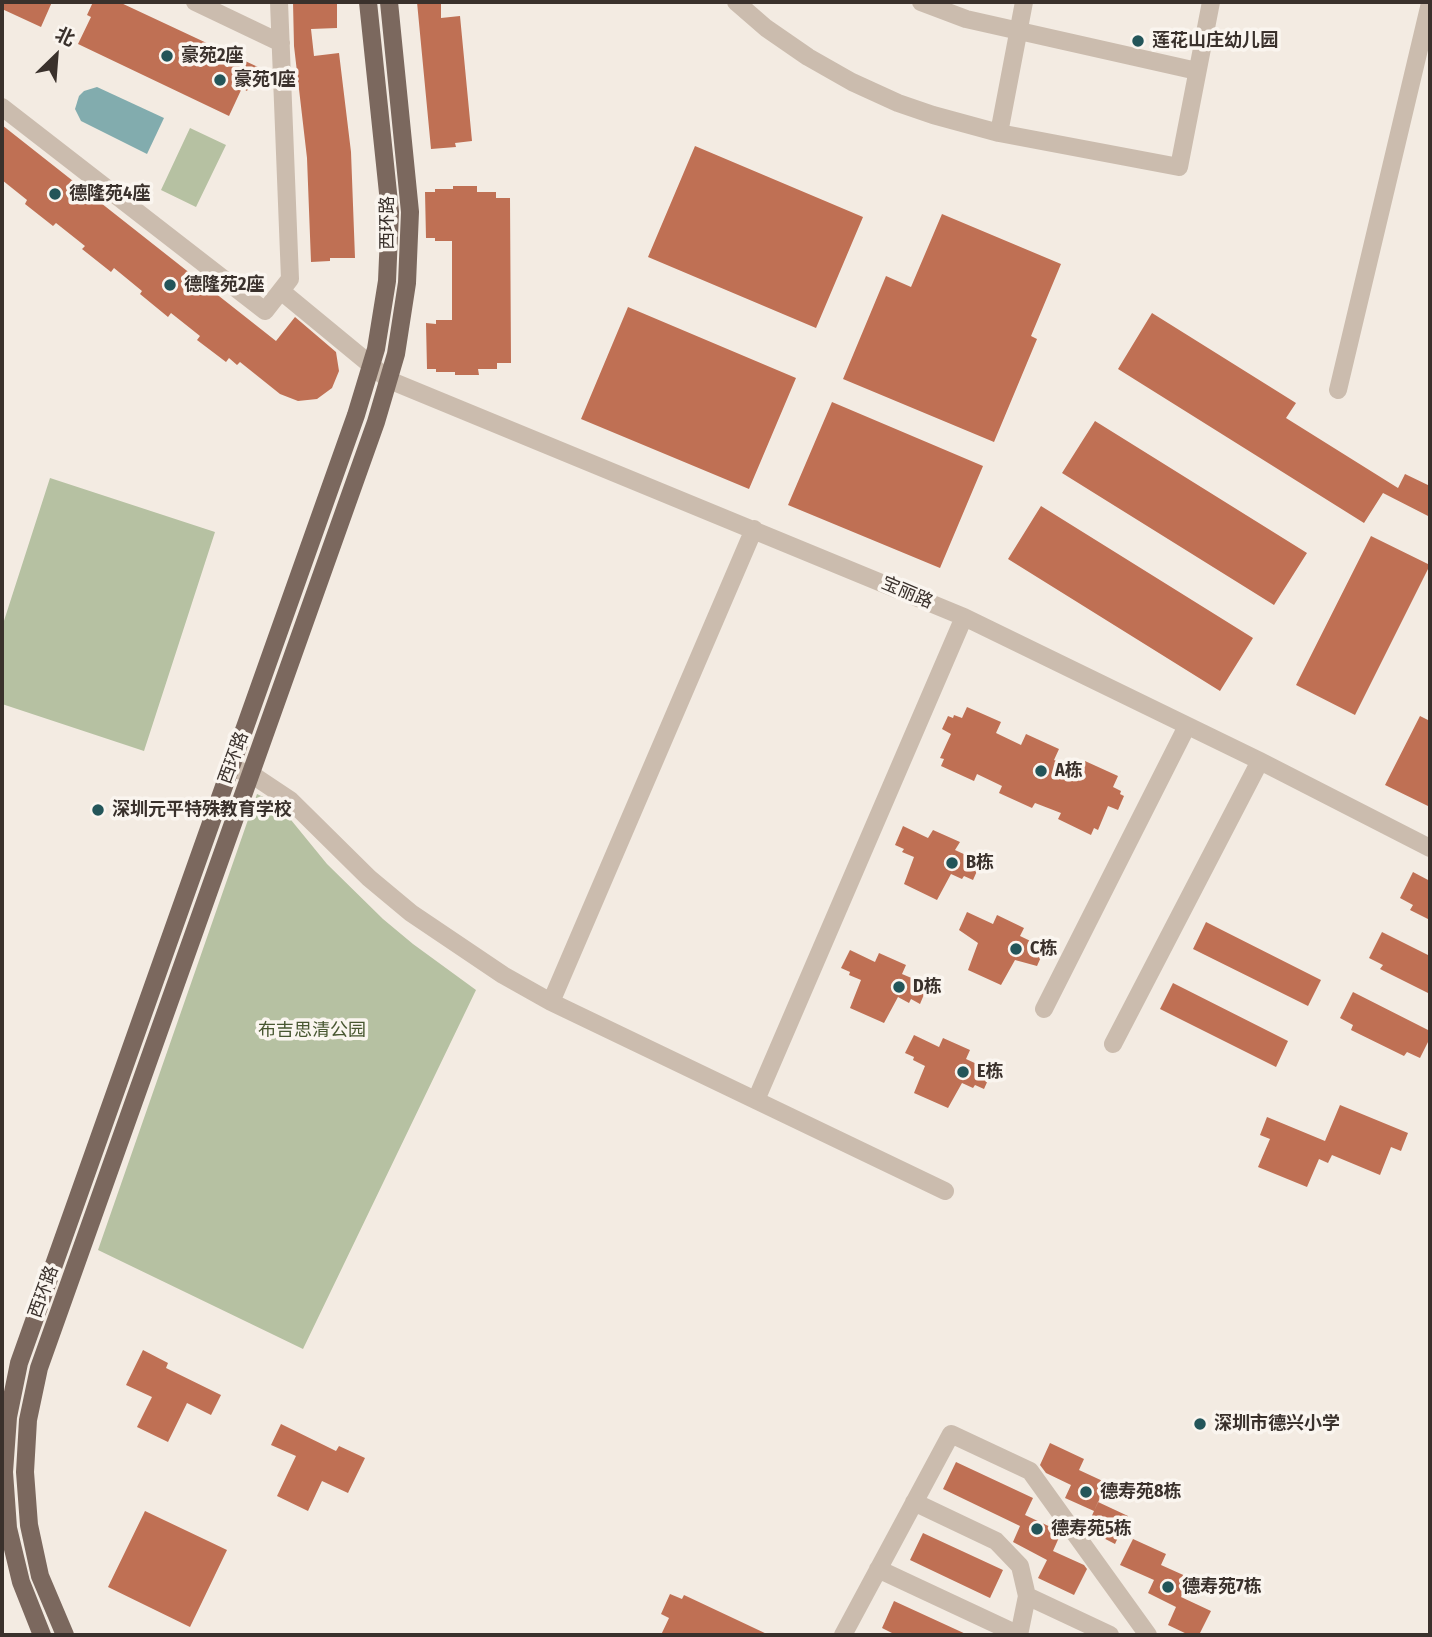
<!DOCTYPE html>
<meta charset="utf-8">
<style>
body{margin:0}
#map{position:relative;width:1432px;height:1637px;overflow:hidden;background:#f3ebe2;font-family:"Fira Sans Condensed","Noto Sans SC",sans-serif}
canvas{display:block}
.frame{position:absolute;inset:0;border:4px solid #3a312c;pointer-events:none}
.north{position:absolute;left:21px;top:21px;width:70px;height:70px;-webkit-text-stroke:5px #faf5ef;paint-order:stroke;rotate:25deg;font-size:19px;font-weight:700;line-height:28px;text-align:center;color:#3a312c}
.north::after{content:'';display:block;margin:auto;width:24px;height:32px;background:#3a312c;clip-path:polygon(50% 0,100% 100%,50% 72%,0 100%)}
</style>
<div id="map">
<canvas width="1432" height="1637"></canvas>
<div class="frame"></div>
<div class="north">北</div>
</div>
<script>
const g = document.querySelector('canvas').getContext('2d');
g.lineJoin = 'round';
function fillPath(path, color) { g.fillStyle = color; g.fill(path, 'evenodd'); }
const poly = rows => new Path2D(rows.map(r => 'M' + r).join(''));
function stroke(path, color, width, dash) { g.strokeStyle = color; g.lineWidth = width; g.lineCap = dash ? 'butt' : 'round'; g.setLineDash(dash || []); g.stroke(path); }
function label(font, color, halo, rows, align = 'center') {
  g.font = font + ' "Fira Sans Condensed","Noto Sans SC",sans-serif'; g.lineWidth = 7; g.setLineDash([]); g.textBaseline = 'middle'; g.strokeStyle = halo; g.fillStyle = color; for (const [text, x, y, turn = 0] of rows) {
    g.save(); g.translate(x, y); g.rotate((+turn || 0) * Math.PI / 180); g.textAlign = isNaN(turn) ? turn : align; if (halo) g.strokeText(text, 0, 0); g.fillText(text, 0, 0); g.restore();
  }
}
fillPath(poly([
 [190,128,226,145,196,207,161,190],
 [50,478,215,532,144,751,2,704,2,627],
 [257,794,278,804,327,864,383,919,413,944,476,990,303,1349,98,1250]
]), '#b6c1a2');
fillPath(poly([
 [97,87,164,118,147,154,81,121,75,109,79,96,84,91]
]), '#82acae');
fillPath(poly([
 [2,2,52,2,41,27,2,9],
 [93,2,119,2,258,67,247,91,242,88,229,116,78,44,91,17,87,15],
 [293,2,337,2,337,28,311,29,314,56,339,53,351,152,355,258,330,258,330,261,311,262,307,158,294,46],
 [417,2,441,2,441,18,460,16,472,141,455,143,456,147,431,149],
 [2,125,276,341,295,317,336,352,339,371,332,388,317,399,298,401,280,394,240,362,237,365,229,358,226,362,197,340,200,336,171,313,168,317,140,294,142,291,114,268,111,272,82,249,85,246,56,223,53,226,25,204,27,200,2,180],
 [695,146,863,217,816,328,648,257],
 [453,186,477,186,477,192,496,192,496,198,510,198,511,363,497,363,497,369,478,369,479,375,455,375,455,372,436,372,436,369,427,369,426,323,436,324,436,320,452,320,452,241,435,241,435,238,426,238,425,192,435,192,435,189,453,189],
 [942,214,1061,264,1031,336,1037,339,994,442,843,379,886,276,911,287],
 [628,307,796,378,749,489,581,419],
 [1152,313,1296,403,1286,418,1398,488,1405,474,1430,486,1430,517,1383,493,1364,523,1118,369],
 [832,402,983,466,940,568,788,505],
 [1095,421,1307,553,1274,605,1062,473],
 [1041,506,1253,638,1220,691,1008,559],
 [1371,536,1430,565,1355,715,1296,685],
 [967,707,1001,722,996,733,1021,745,1026,734,1059,749,1054,760,1080,771,1085,761,1118,776,1113,787,1121,791,1120,794,1124,796,1118,810,1108,806,1098,830,1094,828,1091,835,1058,819,1061,813,1035,803,1032,808,999,793,1002,786,977,774,974,781,941,766,944,759,940,758,951,734,942,729,948,716,953,718,954,715,962,718],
 [1420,716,1430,721,1430,807,1385,785],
 [903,826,928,838,933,830,960,842,955,850,981,862,973,880,964,876,962,879,951,874,937,900,904,884,914,857,902,852,904,849,895,845],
 [1413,872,1430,881,1430,920,1410,910,1413,905,1400,898],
 [967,912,993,924,997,915,1024,928,1020,936,1045,948,1037,966,1015,960,1001,985,968,970,978,943,959,930],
 [1206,922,1321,980,1308,1006,1193,949],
 [1382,932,1430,956,1430,994,1380,969,1383,965,1369,958],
 [850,950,875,962,879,953,906,965,902,974,928,985,920,1004,911,999,909,1003,898,997,884,1023,850,1008,861,980,849,975,850,972,841,968],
 [1173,983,1288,1041,1276,1067,1160,1009],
 [1353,992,1430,1031,1430,1038,1420,1058,1407,1052,1404,1056,1351,1030,1353,1025,1340,1018],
 [914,1035,939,1047,943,1038,970,1050,966,1059,992,1071,984,1089,975,1085,973,1088,962,1083,948,1108,914,1093,925,1066,913,1060,914,1057,905,1053],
 [1340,1105,1408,1133,1401,1151,1391,1147,1380,1175,1332,1155,1328,1163,1319,1159,1307,1187,1258,1167,1270,1139,1260,1135,1267,1117,1325,1141],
 [143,1350,168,1363,166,1368,221,1395,211,1415,187,1403,168,1442,137,1427,152,1397,126,1385],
 [281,1424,336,1451,339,1446,365,1458,348,1493,322,1481,308,1511,277,1496,296,1456,271,1445],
 [1050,1443,1084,1459,1079,1470,1107,1483,1094,1511,1065,1498,1071,1485,1046,1473,1040,1465],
 [956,1462,1033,1498,1025,1515,1059,1531,1061,1533,1053,1551,1084,1565,1087,1569,1074,1595,1038,1578,1047,1560,1013,1542,1020,1526,943,1489],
 [1098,1502,1128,1516,1115,1544,1086,1529],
 [145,1511,227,1550,190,1627,108,1587],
 [923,1533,1003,1570,990,1598,910,1560],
 [1133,1539,1166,1554,1161,1565,1190,1578,1181,1597,1211,1611,1199,1635,1189,1635,1168,1625,1176,1607,1148,1593,1154,1580,1120,1565],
 [670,1594,682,1599,684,1595,769,1635,661,1635,669,1618,661,1614],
 [894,1601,968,1635,896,1635,882,1628]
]), '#bf7054');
stroke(poly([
 [195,2,281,43],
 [736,2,766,28,808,57,852,82,898,103,933,115,999,133,1179,167,1211,2],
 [921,2,966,19,1197,71],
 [2,107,265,311,290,279,279,2],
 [999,133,1024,2],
 [281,291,389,380,964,617,1260,761,1430,848],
 [1338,390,1430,3],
 [231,768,251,774,290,800,369,878,411,913,503,975,551,1002,945,1191],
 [551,1002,754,529],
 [1044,1009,1187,726],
 [1113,1044,1260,761],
 [756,1100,964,617],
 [914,1502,996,1541,1020,1566,1027,1596,1019,1635],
 [878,1569,1019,1635],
 [1027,1596,1110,1635],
 [843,1635,951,1434,1030,1471,1148,1635]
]), '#cbbcae', 18);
stroke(poly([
 [42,1635,21,1582,8,1528,4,1472,8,1417,19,1363,356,415,376,349,387,281,390,212,368,2],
 [65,1635,40,1576,29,1525,25,1472,28,1420,39,1368,376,422,396,354,407,283,410,212,389,2]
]), '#7b685e', 18);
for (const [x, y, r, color] of [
 [1138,41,7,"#235559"],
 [167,56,7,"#235559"],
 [220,80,7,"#235559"],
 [55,194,7,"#235559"],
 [170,285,7,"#235559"],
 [1041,771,7,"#235559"],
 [98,810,7,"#235559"],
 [952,863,7,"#235559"],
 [1016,949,7,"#235559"],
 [899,987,7,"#235559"],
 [963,1072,7,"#235559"],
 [1200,1424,7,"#235559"],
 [1086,1492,7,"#235559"],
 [1037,1529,7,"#235559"],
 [1168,1587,7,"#235559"]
]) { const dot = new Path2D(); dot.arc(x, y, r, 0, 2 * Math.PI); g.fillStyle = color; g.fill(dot); stroke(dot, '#faf5ef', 2.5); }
label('bold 18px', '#3a312c', '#faf5ef', [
 ["莲花山庄幼儿园",1152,41],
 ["豪苑2座",181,56],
 ["豪苑1座",234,80],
 ["德隆苑4座",69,194],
 ["德隆苑2座",184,285],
 ["A栋",1055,771],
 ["深圳元平特殊教育学校",112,810],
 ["B栋",966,863],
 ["C栋",1030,949],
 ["D栋",913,987],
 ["E栋",977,1072],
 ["深圳市德兴小学",1214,1424],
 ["德寿苑8栋",1100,1492],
 ["德寿苑5栋",1051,1529],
 ["德寿苑7栋",1182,1587]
], 'left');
label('18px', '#3a312c', '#faf5ef', [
 ["西环路",388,223,-90],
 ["宝丽路",907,593,23],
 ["西环路",234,758,-70],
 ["西环路",44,1292,-70]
]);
label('18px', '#485731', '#faf5ef', [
 ["布吉思清公园",312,1031]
]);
</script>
